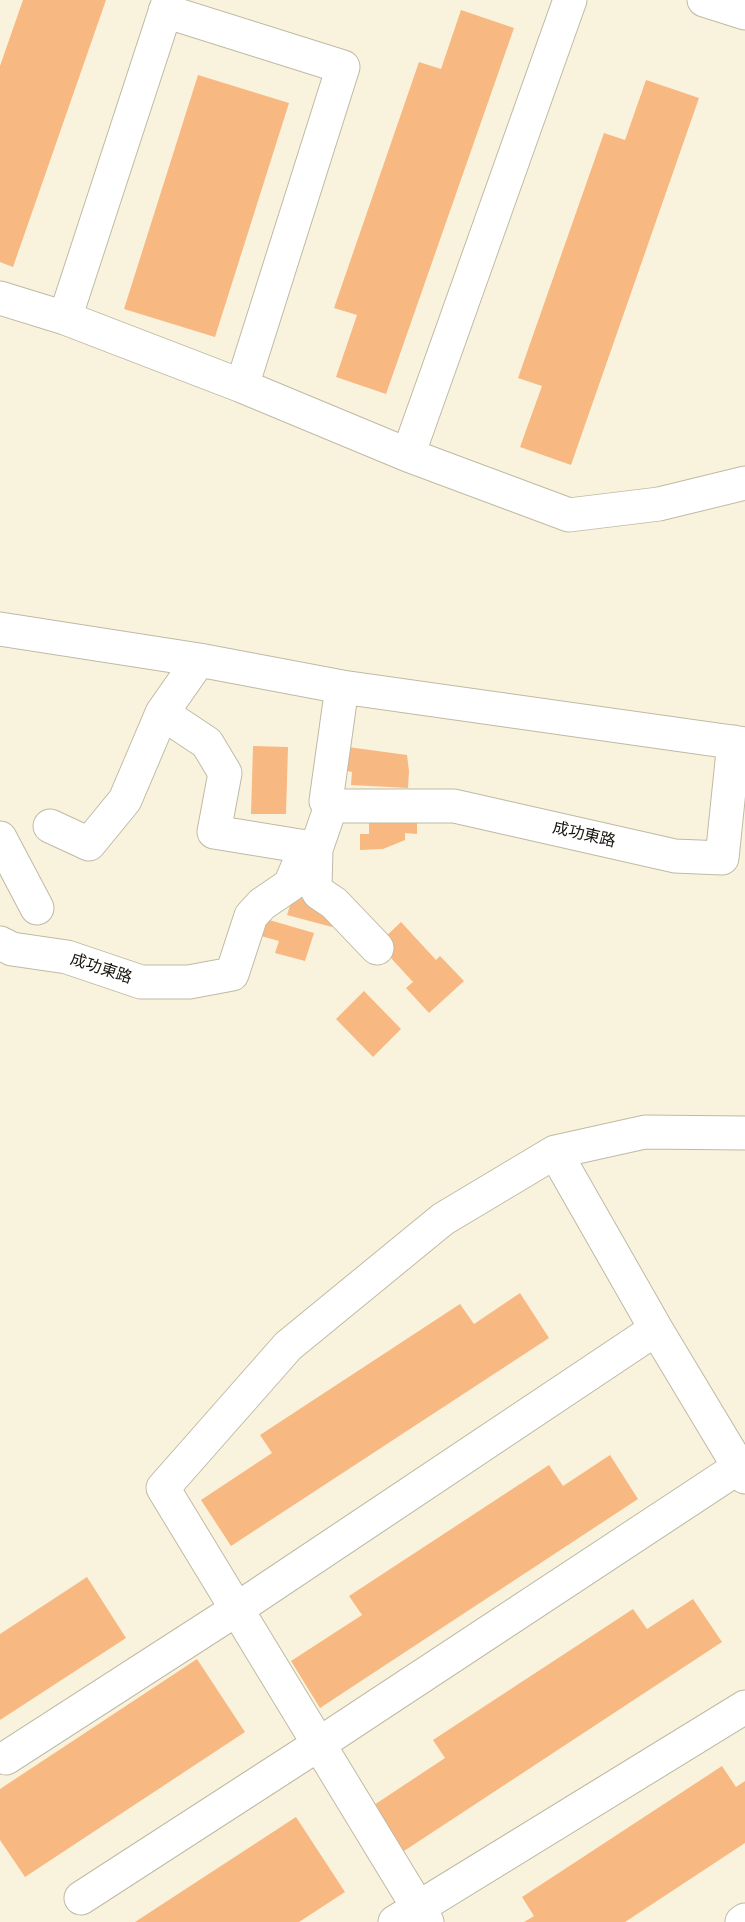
<!DOCTYPE html>
<meta charset="utf-8">
<style>
body{margin:0}
canvas{display:block;background:#f9f3dd}
</style>
<canvas width="745" height="1922"></canvas>
<script>
const g = document.querySelector('canvas').getContext('2d');
g.lineJoin = 'round';
function fillPath(path, color) { g.fillStyle = color; g.fill(path, 'evenodd'); }
const poly = rows => new Path2D(rows.map(r => 'M' + r).join(''));
function stroke(path, color, width, dash) { g.strokeStyle = color; g.lineWidth = width; g.lineCap = dash ? 'butt' : 'round'; g.setLineDash(dash || []); g.stroke(path); }
function label(font, color, halo, rows, align = 'center') {
  g.font = font + ' Helvetica,"Noto Sans TC",sans-serif'; g.lineWidth = 4.5; g.setLineDash([]); g.textBaseline = 'middle'; g.strokeStyle = halo; g.fillStyle = color; for (const [text, x, y, turn = 0] of rows) {
    g.save(); g.translate(x, y); g.rotate((+turn || 0) * Math.PI / 180); g.textAlign = isNaN(turn) ? turn : align; if (halo) g.strokeText(text, 0, 0); g.fillText(text, 0, 0); g.restore();
  }
}
fillPath(poly([
 [23,0,106,0,13,267,0,262,0,66],
 [461,10,514,28,386,394,336,377,357,315,334,308,419,62,441,69],
 [198,75,289,103,215,337,124,309],
 [646,80,699,98,571,465,520,447,542,386,518,378,604,133,625,140],
 [253,746,288,747,286,814,251,814],
 [348,747,407,755,409,771,408,788,351,785,352,772,348,771],
 [417,809,417,834,405,833,405,840,383,849,360,850,360,834,369,834,369,810],
 [293,896,337,908,332,927,287,915],
 [259,917,314,933,305,961,275,953,279,941,254,934],
 [401,922,436,960,440,956,464,981,429,1013,406,988,413,982,378,944],
 [364,991,401,1029,373,1057,336,1019],
 [520,1293,549,1338,231,1546,201,1500,272,1453,260,1435,460,1304,474,1324],
 [610,1455,638,1499,320,1708,291,1661,362,1615,349,1596,549,1465,563,1486],
 [87,1577,126,1638,0,1720,0,1634],
 [693,1599,722,1642,404,1851,374,1805,445,1758,433,1740,633,1609,647,1629],
 [197,1659,245,1732,25,1877,0,1840,0,1789],
 [722,1766,736,1787,745,1781,745,1843,625,1922,524,1922,534,1916,522,1897],
 [296,1817,345,1892,299,1922,135,1922]
]), '#f8b881');
const minor = poly([
 [704,0,745,13],
 [165,11,343,67,242,386],
 [0,298,65,318,242,386,408,455,569,515,659,504,745,483],
 [65,318,169,0],
 [408,455,570,0],
 [0,629,199,660,342,687,745,744],
 [162,713,207,743,225,773,214,832,306,847],
 [331,806,326,801,342,687],
 [50,826,89,844,125,800,162,713,199,660],
 [0,838,37,908],
 [316,849,315,886,319,893,334,903,377,948],
 [0,943,12,949,67,957,141,982,189,982,232,974,251,916,262,904,290,885,306,847,316,849,331,806,454,806,675,856,722,858,734,742],
 [555,1152,656,1329,745,1477],
 [6,1758,237,1609,656,1329],
 [81,1898,319,1744,739,1467],
 [395,1922,745,1707],
 [427,1922,163,1488,288,1346,443,1219,555,1152,645,1132,745,1133],
 [742,1922,745,1920]
]);
stroke(minor, '#bfbaa5', 35);
stroke(minor, '#fff', 33);
label('16px', '#17150e', '#fff', [
 ["成功東路",584,835,13],
 ["成功東路",101,969,18]
]);
</script>
